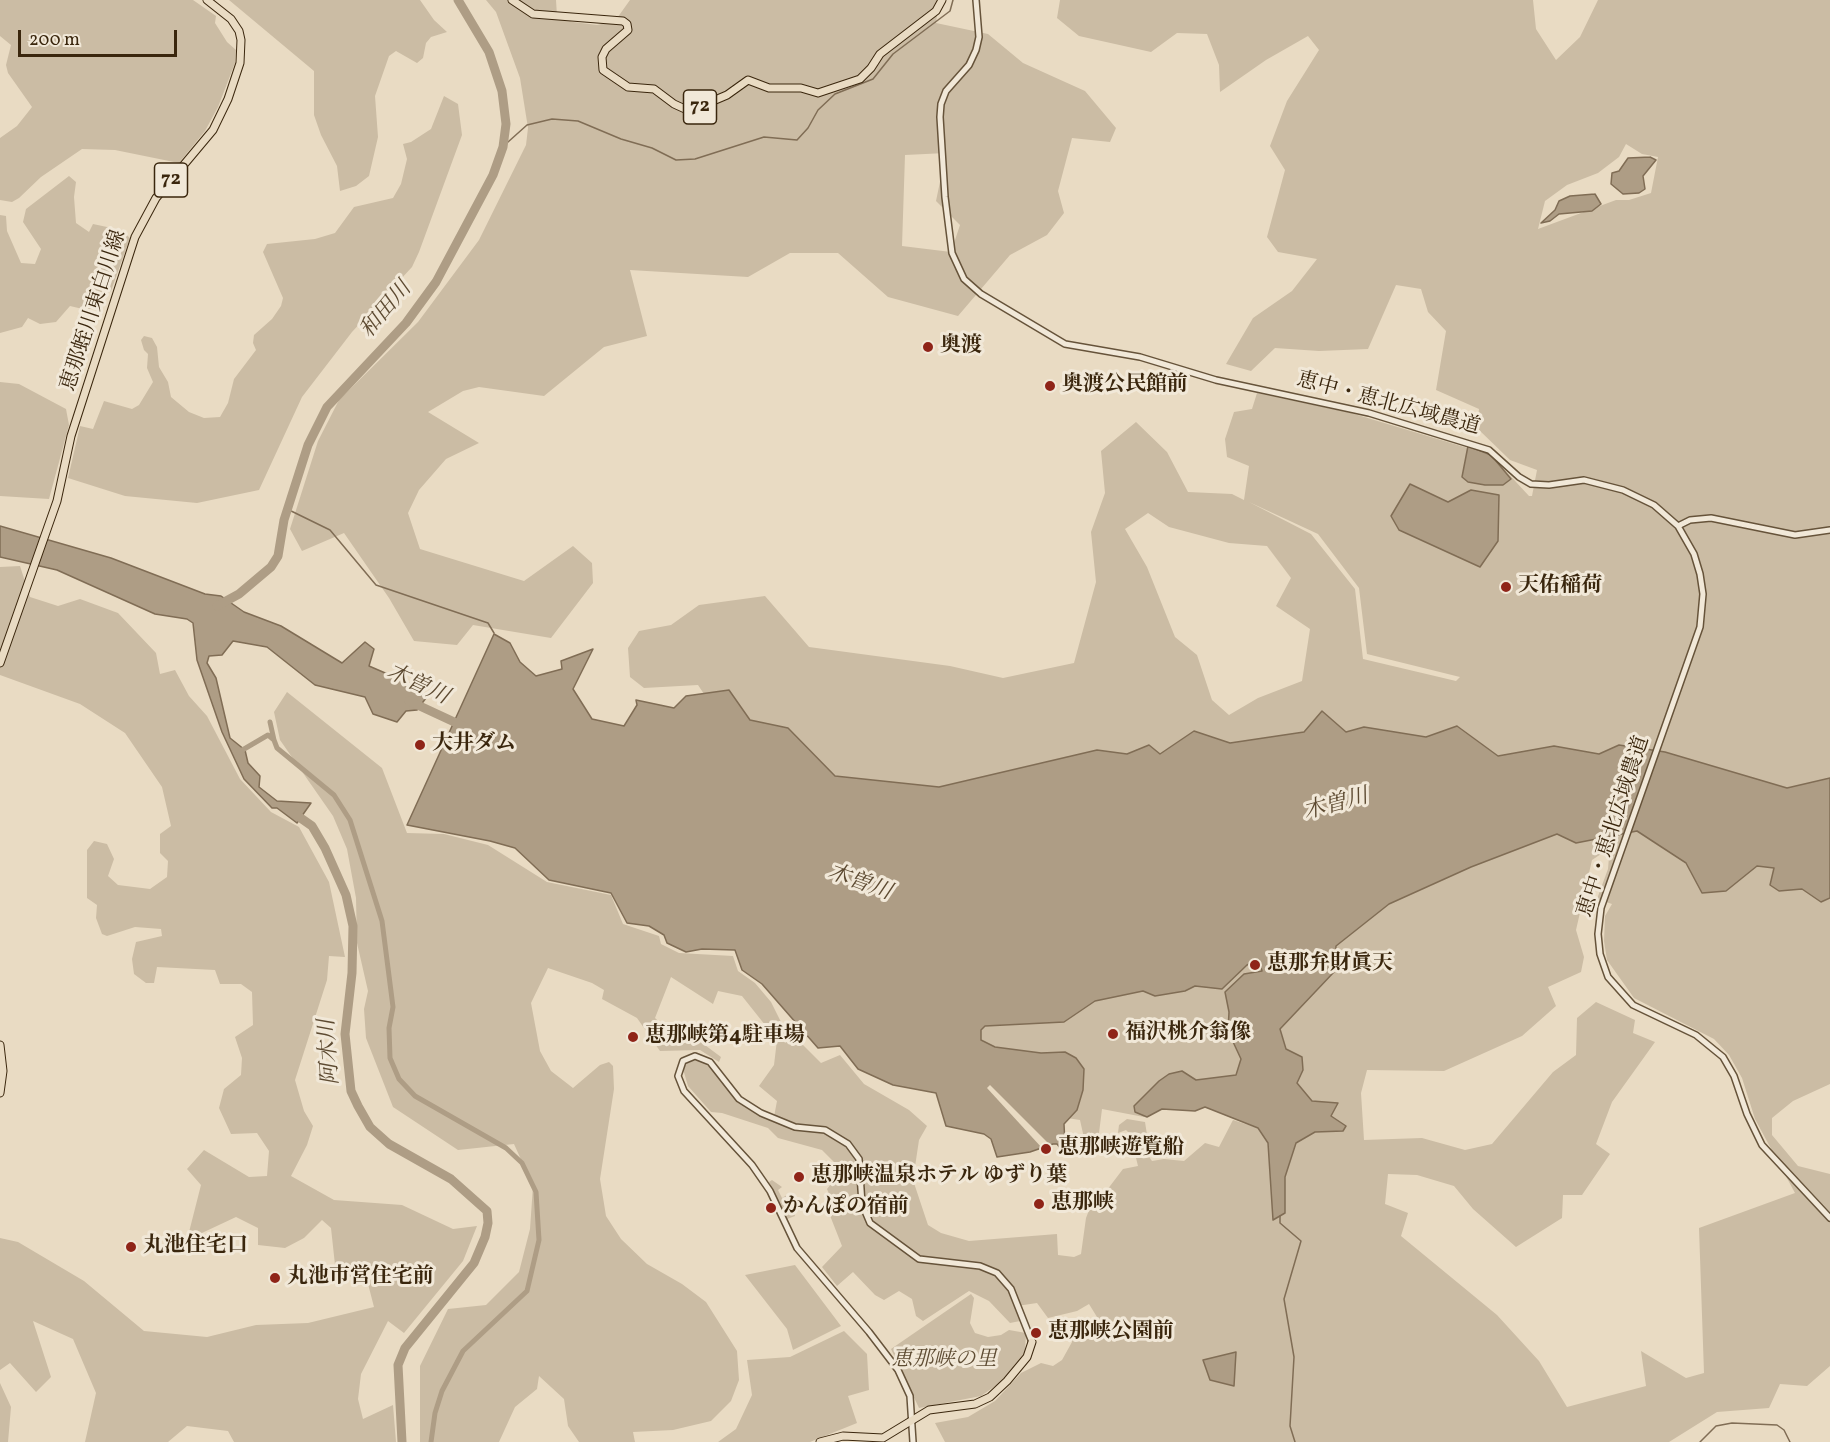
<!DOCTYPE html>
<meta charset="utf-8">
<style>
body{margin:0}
#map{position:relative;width:1830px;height:1442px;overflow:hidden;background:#e9dbc3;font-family:Vollkorn,serif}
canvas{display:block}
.scale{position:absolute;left:18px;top:30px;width:159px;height:27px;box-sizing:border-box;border:3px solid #3a260d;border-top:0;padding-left:8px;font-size:18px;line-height:21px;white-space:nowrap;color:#3a260d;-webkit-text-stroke:4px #f1e8d8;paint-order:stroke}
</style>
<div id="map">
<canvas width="1830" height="1442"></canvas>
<div class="scale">200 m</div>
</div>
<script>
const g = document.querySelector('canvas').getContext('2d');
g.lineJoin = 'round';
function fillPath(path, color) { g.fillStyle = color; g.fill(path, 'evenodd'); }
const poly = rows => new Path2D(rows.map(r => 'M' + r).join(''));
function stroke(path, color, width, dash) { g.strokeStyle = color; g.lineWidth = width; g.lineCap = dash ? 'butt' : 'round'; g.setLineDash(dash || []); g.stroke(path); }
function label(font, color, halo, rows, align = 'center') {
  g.font = font + ' Vollkorn,"Noto Serif JP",serif'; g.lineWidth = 6; g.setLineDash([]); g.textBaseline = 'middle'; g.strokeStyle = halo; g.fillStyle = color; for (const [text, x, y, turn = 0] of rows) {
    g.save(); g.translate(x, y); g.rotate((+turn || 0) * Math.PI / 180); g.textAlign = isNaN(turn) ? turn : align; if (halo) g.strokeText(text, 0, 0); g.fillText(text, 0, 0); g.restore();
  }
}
fillPath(poly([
 [0,0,193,0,216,16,215,23,227,42,236,50,235,63,218,107,205,131,179,163,115,150,82,149,41,177,19,198,12,202,0,200,0,138,17,126,32,107,8,73,6,65,11,45,0,36],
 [229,0,420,0,434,20,447,32,431,37,426,43,423,58,417,63,396,51,389,56,375,96,378,137,369,176,356,186,340,191,337,166,321,135,314,115,314,71],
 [486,0,556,0,557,16,573,22,597,25,615,21,630,0,939,0,936,23,988,34,1023,63,1085,91,1116,128,1110,142,1072,138,1058,191,1064,213,1047,235,1010,255,958,316,888,297,838,253,790,253,748,277,630,270,647,336,604,347,544,396,479,387,463,391,428,412,479,443,446,459,419,490,408,513,420,549,524,581,573,546,592,563,593,583,551,638,473,625,457,645,414,641,389,598,344,533,302,551,290,529,318,441,339,400,418,322,479,240,526,145,528,128,520,78,496,12],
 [946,153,936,201,960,225,951,252,902,246,905,155],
 [1060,0,1533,0,1536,29,1556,60,1580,37,1598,0,1830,0,1830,778,1787,788,1665,752,1619,745,1599,754,1554,746,1498,756,1458,726,1426,737,1364,727,1346,732,1322,711,1305,732,1230,743,1194,731,1160,754,1149,745,1127,754,1097,750,939,787,835,776,788,728,750,721,729,690,704,694,698,685,644,688,630,677,628,648,639,631,671,625,699,605,765,596,809,647,950,666,1003,678,1074,663,1096,582,1091,532,1105,493,1101,451,1136,422,1167,452,1188,492,1232,494,1244,500,1249,466,1227,457,1225,439,1234,412,1252,409,1257,393,1351,413,1491,455,1529,496,1532,496,1537,470,1510,460,1477,428,1479,409,1436,390,1446,331,1428,312,1421,289,1396,285,1368,349,1319,351,1275,348,1251,371,1226,364,1253,318,1292,291,1317,259,1278,252,1267,237,1285,170,1270,146,1287,101,1319,50,1308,36,1266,60,1220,92,1219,65,1207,34,1177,33,1151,52,1079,36,1057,18],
 [1626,144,1642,154,1658,157,1651,193,1629,200,1616,200,1538,229,1545,201,1567,185,1598,173,1619,157],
 [1249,502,1318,534,1359,588,1367,654,1460,677,1456,681,1363,659,1355,589,1311,534],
 [1148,513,1169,527,1229,543,1267,546,1291,578,1276,606,1310,629,1302,681,1258,698,1229,715,1212,700,1197,655,1175,637,1147,567,1125,529],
 [444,96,458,104,462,135,419,252,412,267,352,332,302,397,259,490,197,503,125,496,68,478,80,426,93,429,104,401,132,409,139,405,153,382,147,368,148,354,144,350,141,340,144,336,152,338,157,347,159,367,168,382,171,397,189,412,204,418,220,417,228,403,234,379,256,350,253,343,254,335,272,319,281,306,283,298,263,252,267,244,315,239,335,233,354,207,393,198,401,184,407,159,403,144,411,142,431,129],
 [69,176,76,182,74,197,76,223,89,232,93,224,121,230,130,238,111,291,104,296,99,306,87,310,70,306,56,322,40,324,28,318,22,327,0,333,0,215,6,216,7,231,21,263,35,264,41,249,23,222,26,209],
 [0,382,19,384,66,409,69,425,49,499,0,496],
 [20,566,30,597,58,606,80,599,118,613,156,653,160,674,175,670,189,696,207,716,240,779,271,812,299,827,329,882,345,957,329,956,327,980,295,1080,304,1111,313,1126,307,1145,291,1176,334,1200,402,1205,453,1229,477,1226,463,1261,404,1333,388,1321,361,1374,358,1399,363,1419,393,1405,396,1442,234,1442,228,1431,187,1426,168,1442,85,1442,96,1393,73,1339,33,1321,51,1377,36,1392,10,1363,0,1370,0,1238,18,1242,84,1281,144,1331,207,1337,256,1325,308,1323,374,1307,367,1280,336,1274,331,1228,322,1220,304,1238,285,1248,258,1245,258,1228,236,1217,187,1240,201,1185,187,1169,204,1150,249,1177,267,1176,269,1151,257,1133,231,1134,219,1108,224,1089,241,1075,242,1058,235,1037,253,1025,252,992,241,984,220,984,215,970,157,967,154,983,146,983,134,974,132,959,136,942,162,936,161,929,135,927,107,936,102,934,96,918,97,905,87,898,87,850,94,841,107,844,114,859,108,876,118,885,150,889,167,877,168,861,160,853,160,834,171,826,162,787,125,733,80,704,0,675,0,567],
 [287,692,382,768,407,833,444,834,488,845,547,882,611,895,623,924,659,936,661,944,679,953,733,956,738,971,755,983,771,1002,782,1024,821,1063,840,1055,864,1084,909,1110,927,1126,919,1140,913,1180,928,1225,941,1233,969,1241,1057,1234,1058,1255,1074,1257,1081,1254,1086,1218,1095,1195,1107,1190,1123,1169,1138,1166,1130,1134,1126,1130,1118,1133,1119,1125,1127,1119,1145,1122,1148,1141,1145,1151,1152,1161,1164,1159,1184,1161,1205,1143,1219,1147,1233,1120,1258,1128,1268,1143,1273,1220,1285,1213,1285,1177,1296,1143,1315,1132,1342,1131,1331,1116,1338,1103,1312,1101,1297,1083,1303,1070,1286,1049,1280,1029,1334,972,1336,946,1389,904,1471,867,1557,834,1576,843,1637,831,1726,891,1757,866,1774,868,1779,891,1803,889,1821,901,1830,898,1830,1084,1793,1101,1772,1118,1772,1135,1798,1166,1830,1174,1830,1366,1807,1386,1780,1384,1769,1408,1717,1412,1669,1442,945,1442,935,1423,968,1417,995,1401,1021,1373,1041,1363,1053,1366,1062,1360,1072,1342,1066,1332,1085,1329,1097,1317,1089,1304,1077,1311,1048,1318,1037,1303,1017,1306,1020,1321,1010,1323,989,1301,969,1291,923,1321,916,1316,912,1299,899,1291,884,1300,875,1295,853,1272,837,1286,822,1267,842,1246,829,1213,833,1203,827,1189,831,1184,835,1163,822,1150,778,1138,768,1128,722,1113,711,1112,688,1086,683,1069,688,1061,699,1060,713,1069,738,1102,773,1122,777,1101,759,1086,774,1065,777,1040,742,996,718,991,713,1004,671,977,655,1018,668,1030,686,1031,721,1057,719,1062,700,1050,660,1051,637,1018,602,999,604,990,592,983,548,968,531,1003,540,1051,551,1071,573,1088,600,1065,609,1062,613,1066,614,1089,600,1179,606,1216,621,1239,647,1264,682,1284,706,1302,737,1351,739,1380,731,1401,711,1421,673,1430,633,1432,635,1442,579,1442,568,1426,564,1399,539,1376,537,1389,515,1407,499,1442,420,1442,420,1366,448,1309,486,1305,519,1272,530,1229,533,1186,514,1144,458,1150,393,1107,366,1038,364,1009,368,991,357,943,356,898,347,849,333,816,280,740,274,712],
 [1601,854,1609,857,1608,869,1597,899,1612,904,1605,916,1604,941,1607,960,1634,998,1714,1039,1729,1055,1742,1078,1755,1119,1795,1193,1699,1228,1704,1373,1686,1378,1641,1351,1646,1386,1567,1407,1539,1361,1497,1315,1401,1236,1408,1213,1385,1204,1388,1174,1417,1175,1454,1186,1473,1209,1516,1247,1562,1218,1563,1195,1582,1195,1610,1154,1596,1144,1612,1102,1655,1042,1633,1033,1635,1020,1596,1002,1577,1018,1576,1055,1553,1072,1492,1144,1465,1150,1422,1138,1364,1140,1361,1093,1367,1070,1444,1071,1522,1036,1556,1006,1548,987,1581,972,1584,957,1576,930,1592,860],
 [1262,947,1271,973,1242,1082,1161,1087,1144,1117,1102,1109,1098,1141,1084,1138,1080,1120,1067,1118,977,1050,975,1021],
 [772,1180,782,1187,778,1190,782,1198,787,1195,784,1200,786,1206,790,1204,793,1208,795,1216,787,1219,769,1182],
 [795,1265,841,1326,793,1350,787,1329,745,1275],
 [971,1294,974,1298,970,1323,975,1333,988,1337,1001,1335,1009,1330,1026,1333,1025,1352,1001,1382,981,1396,919,1408,891,1349],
 [844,1331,867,1354,869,1390,848,1396,857,1423,810,1442,718,1442,736,1429,752,1395,747,1360,790,1357],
 [0,1383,11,1407,8,1442,0,1442]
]), '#cbbca4');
const water = poly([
 [1650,157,1656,160,1643,176,1645,189,1639,193,1623,194,1611,184,1612,173,1619,171,1628,158,1650,157],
 [1595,194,1601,204,1592,211,1559,214,1550,221,1541,223,1555,210,1559,201,1570,196,1595,194],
 [1468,446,1491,455,1511,479,1503,485,1485,485,1468,482,1462,477,1468,446],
 [1410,484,1448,502,1471,490,1499,495,1498,541,1480,567,1399,530,1391,516,1410,484],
 [0,526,111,558,205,594,221,596,244,612,281,626,342,663,365,642,374,649,369,666,413,685,426,698,417,710,406,711,397,722,373,714,365,697,315,685,267,647,233,641,222,655,209,656,207,663,216,678,230,738,245,750,248,763,260,776,259,787,277,801,311,803,297,823,277,808,272,808,244,779,222,732,197,660,193,623,187,619,155,614,57,570,0,557,0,526],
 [494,634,510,643,520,662,536,676,562,669,561,661,593,649,573,689,592,719,624,726,637,705,636,700,674,708,686,696,729,690,750,720,788,728,835,776,939,787,1097,750,1127,754,1149,745,1160,754,1194,731,1230,743,1304,732,1322,711,1346,732,1364,727,1426,737,1457,726,1498,756,1554,746,1599,754,1619,745,1665,752,1787,788,1830,778,1830,898,1821,902,1802,889,1779,891,1770,885,1774,868,1757,866,1726,891,1702,893,1686,863,1637,831,1576,843,1557,834,1471,867,1389,904,1336,946,1334,972,1280,1029,1286,1049,1302,1057,1303,1070,1297,1083,1312,1101,1338,1103,1331,1116,1346,1126,1343,1131,1315,1132,1296,1143,1285,1177,1285,1213,1273,1220,1268,1143,1258,1128,1205,1107,1195,1111,1162,1109,1147,1117,1135,1112,1134,1106,1159,1081,1169,1074,1182,1071,1196,1080,1236,1075,1241,1059,1228,1031,1229,1012,1225,992,1244,974,1262,971,1259,960,1247,965,1222,989,1195,986,1185,991,1155,996,1143,991,1095,1001,1064,1022,985,1026,981,1030,981,1040,995,1047,1041,1053,1065,1052,1076,1058,1084,1069,1083,1090,1077,1110,1064,1124,1065,1145,1061,1149,1057,1144,1053,1144,1030,1152,997,1157,991,1139,984,1134,946,1126,936,1093,893,1085,858,1069,840,1046,818,1048,762,984,742,970,735,950,702,949,686,952,667,943,664,935,649,926,627,923,611,893,549,880,515,848,490,841,407,825,494,634],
 [1236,1352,1234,1386,1210,1380,1203,1360,1236,1352]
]);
fillPath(water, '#ae9d85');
stroke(water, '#806d55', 1.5);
fillPath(poly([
 [990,1085,1050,1145,1042,1148,987,1088]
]), '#e9dbc3');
stroke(poly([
 [504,141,508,142,527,125,552,119,578,121,621,139,652,148,676,160,695,159,764,137,797,140,808,128,818,110,835,94,873,79,893,54,950,11,953,0],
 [286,512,285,508,330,530,376,585,488,623,494,633],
 [1280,1216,1280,1223,1301,1241,1284,1299,1294,1357,1290,1426,1295,1442],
 [1700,1442,1716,1426,1732,1423,1777,1425,1784,1430,1790,1442]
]), '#806d55', 1.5);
stroke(poly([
 [270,722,274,740],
 [239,752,268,735,274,740,277,748,334,795,350,820,382,921,393,1007,389,1028,390,1058,399,1079,415,1096,506,1148,522,1163,536,1192,539,1240,527,1291,463,1351,442,1391,435,1413,431,1442]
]), '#ae9d85', 5);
stroke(poly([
 [217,606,239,594,271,567,278,556,284,520,308,445,327,407,406,323,436,282,493,175,503,147,506,124,502,91,489,52,458,0],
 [409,701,465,727],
 [292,812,312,826,325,848,346,895,353,926,352,973,345,1034,351,1091,358,1106,370,1127,389,1144,451,1179,487,1211,488,1223,485,1237,474,1263,405,1348,398,1365,402,1442]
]), '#ae9d85', 9);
const minor = poly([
 [976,0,979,37,976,50,969,65,946,91,941,104,940,117,945,197,952,253,964,279,981,294,1065,344,1140,357,1216,380,1369,413,1489,450,1519,477,1531,484,1549,485,1584,480,1623,490,1654,505,1678,526,1694,554,1700,574,1703,594,1700,627,1601,908,1598,934,1600,954,1608,977,1633,1005,1696,1035,1723,1057,1734,1076,1747,1114,1762,1145,1830,1218],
 [1678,526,1690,520,1711,518,1795,535,1830,530],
 [913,1442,910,1396,898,1370,869,1332,797,1248,770,1191,752,1165,684,1091,678,1076,683,1061,695,1056,710,1062,739,1099,761,1113,795,1127,825,1130,848,1144,859,1159,862,1204,870,1223,919,1259,980,1266,997,1273,1011,1289,1032,1342]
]);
const major = poly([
 [512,0,533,14,623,21,627,24,628,30,606,49,602,57,603,70,628,87,654,89,674,104,685,109,694,109,727,95,748,80,769,88,801,88,818,93,860,79,871,68,880,54,936,11,942,0],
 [0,663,57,501,71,436,135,237,156,198,213,130,228,99,240,63,241,40,239,31,231,19,207,0],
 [0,1045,3,1071,0,1093],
 [820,1442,843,1436,883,1438,929,1410,975,1404,990,1397,1007,1381,1027,1357,1032,1342]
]);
stroke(minor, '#66533a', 8);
stroke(major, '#3a260d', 9);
stroke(minor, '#f1e8d8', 5);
stroke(major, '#e9dbc3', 7);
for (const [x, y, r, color] of [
 [928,347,6,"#8f2418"],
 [1050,386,6,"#8f2418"],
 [1506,587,6,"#8f2418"],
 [420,745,6,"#8f2418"],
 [1255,965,6,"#8f2418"],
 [1113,1034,6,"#8f2418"],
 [633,1037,6,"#8f2418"],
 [1046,1149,6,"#8f2418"],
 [799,1177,6,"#8f2418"],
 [1039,1204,6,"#8f2418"],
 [771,1208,6,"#8f2418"],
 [131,1247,6,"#8f2418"],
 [275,1278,6,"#8f2418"],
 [1036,1333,6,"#8f2418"]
]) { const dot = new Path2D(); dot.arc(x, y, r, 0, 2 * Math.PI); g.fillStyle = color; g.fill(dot); stroke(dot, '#f1e8d8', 2); }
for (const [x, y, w] of [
 [700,107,33],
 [171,180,33]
]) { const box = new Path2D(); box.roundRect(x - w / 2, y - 17, w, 34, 4.5); g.fillStyle = '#f1e8d8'; g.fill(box); stroke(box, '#3a260d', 1.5); }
label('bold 20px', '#3a260d', null, [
 ["72",700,107],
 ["72",171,180]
]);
label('21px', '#3a260d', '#f1e8d8', [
 ["恵那蛭川東白川線",95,311,-72],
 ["恵中・恵北広域農道",1388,405,15],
 ["恵中・恵北広域農道",1615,827,-72]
]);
label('bold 21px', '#3a260d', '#f1e8d8', [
 ["奥渡",940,347],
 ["奥渡公民館前",1062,386],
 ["天佑稲荷",1518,587],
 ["大井ダム",432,745],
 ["恵那弁財眞天",1267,965],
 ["福沢桃介翁像",1125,1034],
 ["恵那峡第4駐車場",645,1037],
 ["恵那峡遊覧船",1058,1149],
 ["恵那峡温泉ホテル ゆずり葉",811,1177],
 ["恵那峡",1051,1204],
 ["かんぽの宿前",783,1208],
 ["丸池住宅口",143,1247],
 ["丸池市営住宅前",287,1278],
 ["恵那峡公園前",1048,1333]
], 'left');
label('italic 21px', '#5e4c33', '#f1e8d8', [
 ["恵那峡の里",944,1361]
]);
label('italic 22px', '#5d4a31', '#f1e8d8', [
 ["和田川",387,311,-50],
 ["木曽川",417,686,25],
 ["木曽川",1336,806,-15],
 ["木曽川",859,884,20],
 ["阿木川",331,1052,-94]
]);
</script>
